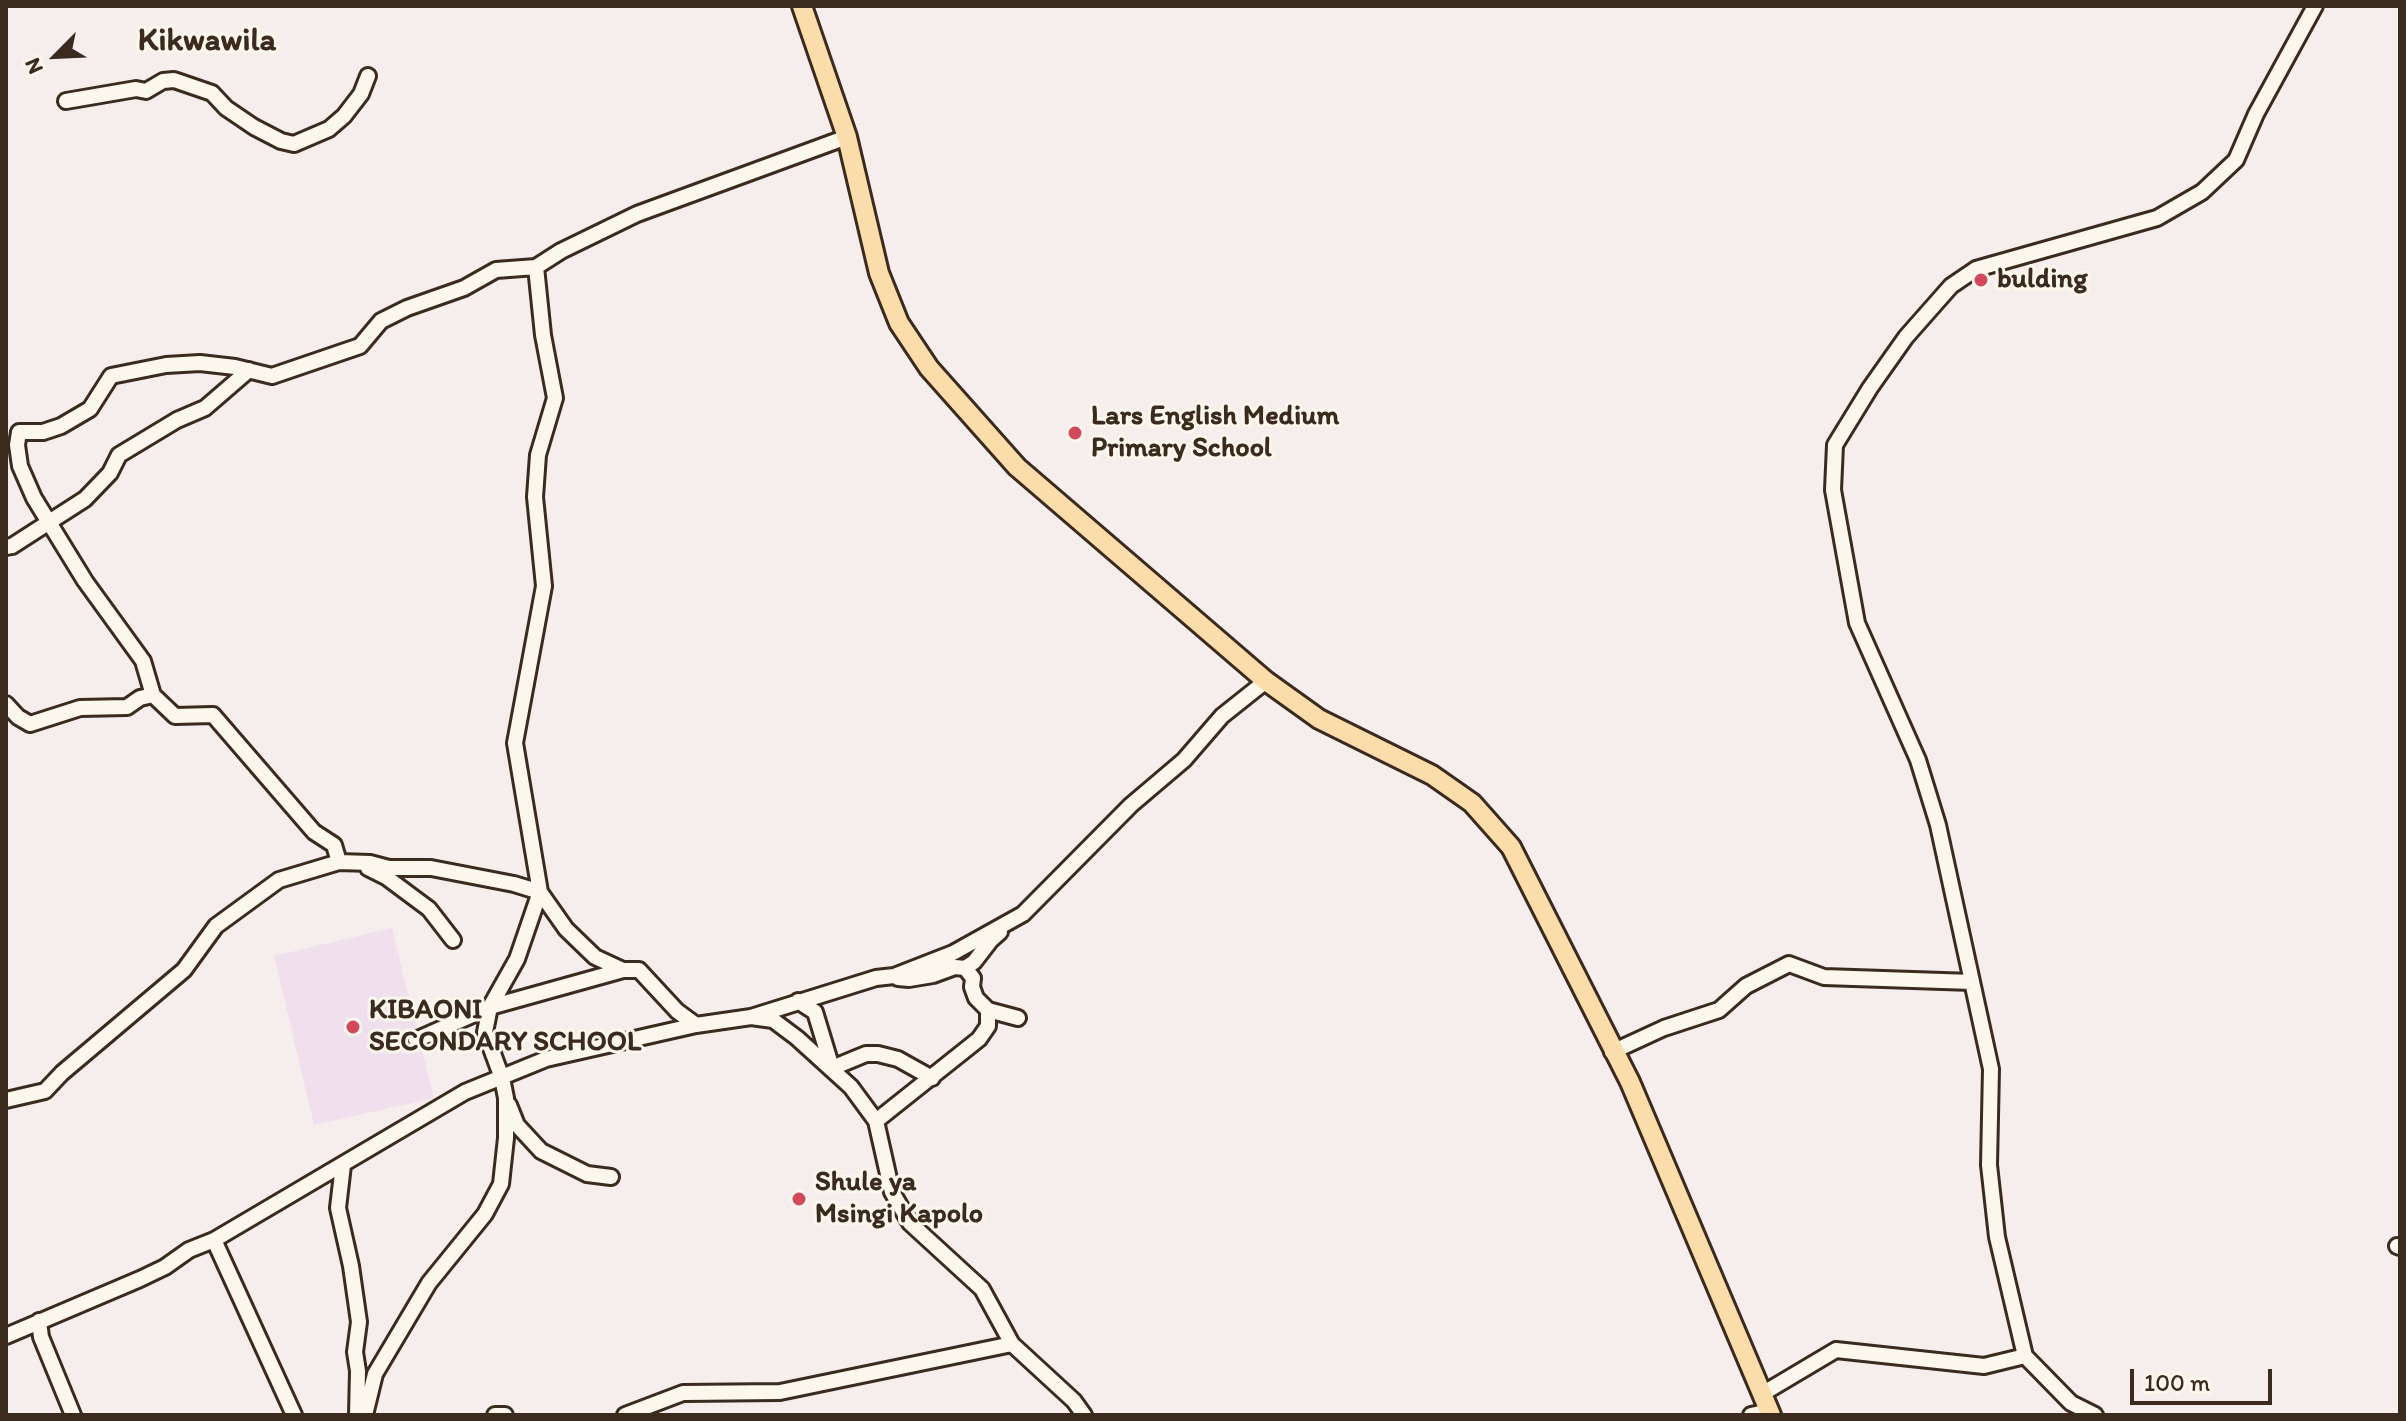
<!DOCTYPE html>
<style>
body{margin:0}
#map{position:relative;width:2406px;height:1421px;overflow:hidden;background:#f6eded;font-family:Itim,sans-serif}
canvas{display:block}
.frame{position:absolute;inset:0;border:8px solid #3b2a1e;pointer-events:none}
.north{position:absolute;left:16px;top:16px;width:80px;height:80px;-webkit-text-stroke:6px #fbf7ec;paint-order:stroke;rotate:246deg;font-size:22px;font-weight:700;line-height:32px;text-align:center;color:#3b2a1e}
.north::after{content:'';display:block;margin:auto;width:28px;height:36px;background:#3b2a1e;clip-path:polygon(50% 0,100% 100%,50% 72%,0 100%)}
.scale{position:absolute;left:2130px;top:1369px;width:142px;height:36px;box-sizing:border-box;border:4px solid #3b2a1e;border-top:0;padding-left:10px;font-size:24px;line-height:28px;white-space:nowrap;color:#3b2a1e;-webkit-text-stroke:6px #fbf7ec;paint-order:stroke}
</style>
<div id="map">
<canvas width="2406" height="1421"></canvas>
<div class="frame"></div>
<div class="north">N</div>
<div class="scale">100 m</div>
</div>
<script>
const g = document.querySelector('canvas').getContext('2d');
g.lineJoin = 'round';
function fillPath(path, color) { g.fillStyle = color; g.fill(path, 'evenodd'); }
const poly = rows => new Path2D(rows.map(r => 'M' + r).join(''));
function stroke(path, color, width, dash) { g.strokeStyle = color; g.lineWidth = width; g.lineCap = dash ? 'butt' : 'round'; g.setLineDash(dash || []); g.stroke(path); }
function label(font, color, halo, rows, align = 'center') {
  g.font = font + ' Itim,sans-serif'; g.lineWidth = 6; g.setLineDash([]); g.textBaseline = 'middle'; g.strokeStyle = halo; g.fillStyle = color; for (const [text, x, y, turn = 0] of rows) {
    g.save(); g.translate(x, y); g.rotate((+turn || 0) * Math.PI / 180); g.textAlign = isNaN(turn) ? turn : align; if (halo) g.strokeText(text, 0, 0); g.fillText(text, 0, 0); g.restore();
  }
}
fillPath(poly([
 [392,928,434,1098,314,1125,274,956]
]), '#f0e0ee');
const minor = poly([
 [66,101,136,89,146,91,163,81,174,80,212,93,226,108,254,127,281,141,294,144,329,129,344,116,361,94,368,76],
 [6,547,12,546,85,499,110,473,119,455,177,420,205,408,249,370],
 [153,695,143,661,85,581,34,498,20,466,17,445,19,432,43,432,61,426,90,409,111,376,166,365,200,363,235,367,272,376,360,346,381,321,407,308,464,288,496,270,536,267],
 [6,704,18,717,30,724,80,708,127,707,140,698,153,695,175,716,213,715,314,832,334,845,339,862,370,863,389,868,431,868,514,884,540,892,517,959,490,1007,485,1032,502,1078,506,1098,506,1138,501,1184,485,1214,429,1283,375,1374,365,1415],
 [368,868,386,877,429,909,453,940],
 [965,968,974,962,991,940,1000,932],
 [898,978,909,979,933,975,955,967,965,968,973,978,972,987,976,998,988,1010,1018,1018],
 [798,1001,815,1012,832,1068,866,1054,878,1054,898,1059,932,1078],
 [696,1025,677,1011,639,970,623,970,595,957,566,929,540,892,515,743,544,586,535,497,538,455,555,398,543,335,536,267,561,251,637,214,847,137],
 [416,1040,490,1007,623,970],
 [1612,1052,1664,1028,1719,1010,1746,986,1789,964,1824,977,1972,982],
 [6,1100,45,1091,62,1073,184,970,216,926,279,880,339,862],
 [509,1105,517,1125,541,1151,587,1174,611,1177],
 [876,1121,979,1039,988,1026,988,1010],
 [343,1165,338,1208,351,1266,359,1322,355,1352,358,1371,357,1415],
 [2397,1246,2400,1247],
 [39,1321,41,1337,73,1415],
 [6,1336,140,1279,165,1267,189,1250,214,1240],
 [1762,1394,1836,1350,1984,1366,2025,1356],
 [294,1415,214,1240,465,1092,546,1059,696,1025,751,1017],
 [495,1415,505,1415],
 [625,1415,683,1393,780,1392,1012,1344],
 [1084,1415,1074,1401,1012,1344,982,1289,910,1223,892,1192,876,1121,851,1087,797,1038,773,1020,751,1017,876,978,894,976,953,953,1023,914,1131,805,1184,760,1222,716,1266,681],
 [1751,1415,1769,1411],
 [2095,1415,2071,1403,2025,1356,1997,1237,1989,1165,1991,1069,1938,825,1918,760,1857,623,1833,490,1835,445,1870,388,1906,337,1951,286,1976,269,2157,218,2202,192,2236,160,2256,114,2315,6]
]);
const major = poly([
 [802,6,847,137,879,273,899,323,929,368,1017,467,1266,681,1319,719,1432,775,1472,803,1511,847,1630,1082,1771,1415]
]);
stroke(minor, '#3b2a1e', 20);
stroke(major, '#3b2a1e', 24);
stroke(minor, '#fbf7ec', 14);
stroke(major, '#faddab', 18);
for (const [x, y, r, color] of [
 [1981,280,8,"#d1495b"],
 [1075,433,8,"#d1495b"],
 [353,1027,8,"#d1495b"],
 [799,1199,8,"#d1495b"]
]) { const dot = new Path2D(); dot.arc(x, y, r, 0, 2 * Math.PI); g.fillStyle = color; g.fill(dot); stroke(dot, '#fbf7ec', 3); }
label('bold 28px', '#3b2a1e', '#fbf7ec', [
 ["bulding",1997,280],
 ["Lars English Medium",1091,417],
 ["Primary School",1091,449],
 ["KIBAONI",369,1011],
 ["SECONDARY SCHOOL",369,1043],
 ["Shule ya",815,1183],
 ["Msingi Kapolo",815,1215]
], 'left');
label('bold 32px', '#3b2a1e', '#fbf7ec', [
 ["Kikwawila",207,42]
]);
</script>
